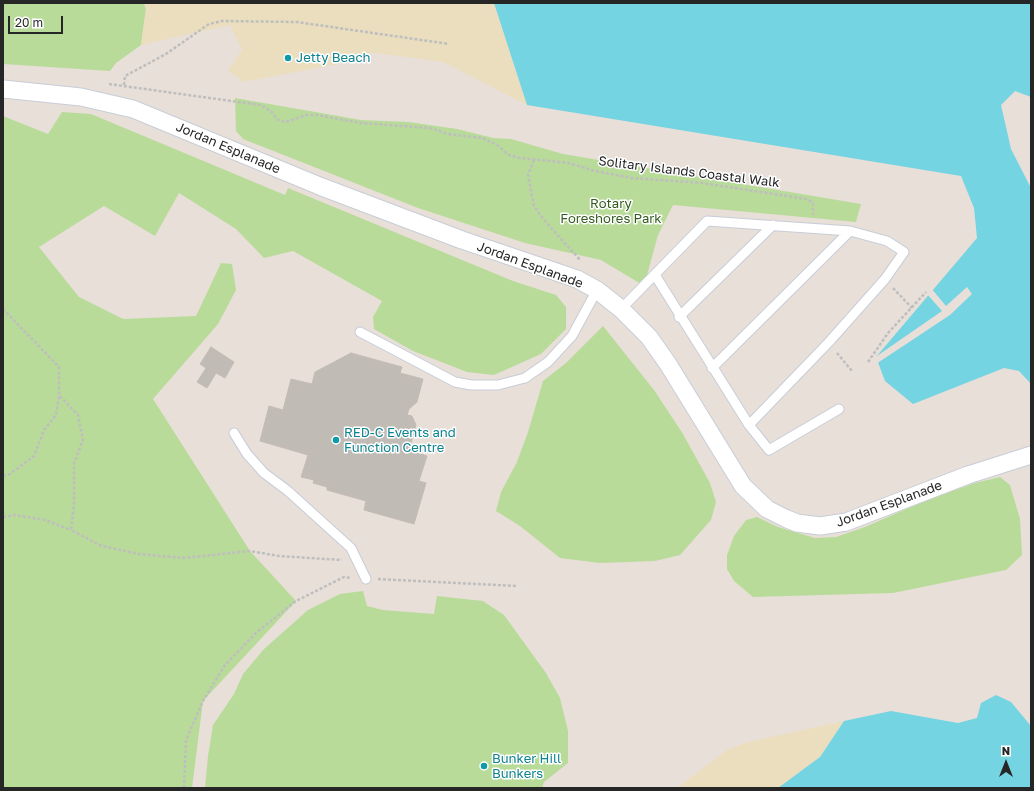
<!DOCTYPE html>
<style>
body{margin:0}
#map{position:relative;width:1034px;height:791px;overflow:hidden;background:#e8dfd9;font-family:"Golos Text",sans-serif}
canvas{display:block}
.frame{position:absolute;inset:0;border:4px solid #262626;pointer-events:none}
.north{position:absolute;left:986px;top:743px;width:40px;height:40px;-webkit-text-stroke:3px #fff;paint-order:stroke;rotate:0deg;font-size:11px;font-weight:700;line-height:16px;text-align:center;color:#262626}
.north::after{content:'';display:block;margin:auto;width:14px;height:18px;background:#262626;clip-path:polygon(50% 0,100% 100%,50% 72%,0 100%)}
.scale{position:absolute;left:8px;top:16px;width:55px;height:18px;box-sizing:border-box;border:2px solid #262626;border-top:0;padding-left:5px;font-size:12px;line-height:14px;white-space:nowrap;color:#262626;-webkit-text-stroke:3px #fff;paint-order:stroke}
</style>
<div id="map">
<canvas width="1034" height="791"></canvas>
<div class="frame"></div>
<div class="north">N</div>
<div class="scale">20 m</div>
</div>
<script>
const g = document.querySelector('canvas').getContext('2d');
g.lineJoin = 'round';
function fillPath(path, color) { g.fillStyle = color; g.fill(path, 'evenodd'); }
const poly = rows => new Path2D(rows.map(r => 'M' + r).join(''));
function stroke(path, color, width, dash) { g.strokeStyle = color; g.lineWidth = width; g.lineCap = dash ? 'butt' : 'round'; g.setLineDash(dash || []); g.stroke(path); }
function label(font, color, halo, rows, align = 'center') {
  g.font = font + ' "Golos Text",sans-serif'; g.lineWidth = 3; g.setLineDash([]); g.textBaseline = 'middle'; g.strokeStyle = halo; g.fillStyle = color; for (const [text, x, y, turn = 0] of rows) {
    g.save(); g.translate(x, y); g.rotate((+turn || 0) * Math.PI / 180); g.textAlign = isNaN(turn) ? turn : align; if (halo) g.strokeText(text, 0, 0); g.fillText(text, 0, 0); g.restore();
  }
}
fillPath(poly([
 [3,3,144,3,146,9,141,45,116,63,110,71,3,64],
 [235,98,361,120,409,122,457,129,493,138,511,139,563,154,861,204,856,222,673,205,658,235,647,275,646,287,601,260,525,243,418,208,243,139,236,131],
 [62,112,91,114,285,195,288,188,513,281,556,295,566,307,566,329,541,354,494,375,467,372,413,351,374,329,373,317,382,301,293,251,264,258,236,229,179,193,155,236,104,206,39,247,79,297,123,319,196,316,221,263,232,264,236,290,218,324,153,399,250,551,296,601,203,701,192,788,3,788,3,116,48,134],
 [603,326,654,390,683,434,710,483,716,502,711,520,680,555,655,561,600,563,560,558,520,526,496,511,501,492,517,462,528,432,543,381,566,363],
 [1000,477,1010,485,1020,519,1022,555,1006,570,893,593,753,597,734,581,727,569,727,555,734,536,746,520,757,517,778,527,815,538,836,537,865,527,929,499,975,483],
 [363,591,367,606,383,610,434,614,437,596,483,601,504,615,546,673,560,698,568,731,568,763,544,782,542,788,205,788,208,756,213,725,234,694,243,674,264,649,308,610,340,594]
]), '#b9db99');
fillPath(poly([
 [144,3,494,3,527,105,443,62,376,53,340,54,338,64,243,82,228,70,242,50,230,25,141,45,146,9],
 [844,721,820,757,778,788,677,788,727,750,748,742]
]), '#ebdebe');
fillPath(poly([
 [494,3,1031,3,1031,97,1015,91,1001,105,1011,149,1031,188,1031,384,1019,371,1004,368,913,404,885,381,876,357,977,238,974,208,961,176,527,105],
 [996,695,1011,702,1031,726,1031,788,778,788,820,757,844,721,891,711,958,723,977,718,981,703]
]), '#74d4e2');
fillPath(poly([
 [967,287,972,294,950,315,876,364,874,358,942,311,927,294,931,288,946,306]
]), '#e8dfd9');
const building = poly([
 [211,347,234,362,225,378,216,373,207,388,197,382,206,368,200,364,211,347],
 [351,353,402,367,400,373,423,379,417,402,409,409,407,415,412,416,416,425,409,450,427,456,419,481,426,483,414,524,364,510,366,501,327,490,327,487,313,483,314,480,301,477,308,455,260,441,269,406,283,410,291,379,312,384,315,372,351,353]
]);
fillPath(building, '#c0bbb5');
stroke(building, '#c3bbb3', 1);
const lane = poly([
 [655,275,749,425,769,450,839,409],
 [621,309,707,221,850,231,887,241,904,252,885,279,829,342,749,425],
 [679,317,773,225],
 [360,332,455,382,471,385,498,385,525,378,548,362,572,336,597,290],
 [712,368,850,231],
 [234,433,247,454,264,473,288,491,351,548,366,579]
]);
const street = poly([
 [3,89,81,97,133,109,322,187,462,240,577,279,597,290,621,309,649,337,668,364,743,486,767,509,787,519,797,523,820,526,846,522,968,475,1031,455]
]);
stroke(lane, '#c7cdd7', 11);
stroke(street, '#c7cdd7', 19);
stroke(poly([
 [109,84,260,105,271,111,278,120,286,122,306,115,317,115,361,123,430,128,448,134,482,138,497,145,509,155,520,158,569,163,595,171,632,178,702,183,807,199,813,203,813,215],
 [124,85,125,76,166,54,209,24,222,21,297,22,449,44],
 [534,160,528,175,534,206,544,220,581,261],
 [893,288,912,308],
 [3,309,59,367,59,395,78,415,83,440,74,463,74,504,71,530,102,546,139,554,183,558,250,551,279,556,342,560],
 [837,353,852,371],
 [868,362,888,333,926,292],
 [3,476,10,474,34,456,44,430,56,415,59,396],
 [3,517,15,515,45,520,71,530],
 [378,579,516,586],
 [184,788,186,740,203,701,225,665,257,632,296,601,344,577,351,578]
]), '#bebebe', 2.5, [3, 2]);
stroke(lane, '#fff', 9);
stroke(street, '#fff', 17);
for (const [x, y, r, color] of [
 [288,58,4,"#0f9aa8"],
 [336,440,4,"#0f9aa8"],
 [484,766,4,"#0f9aa8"]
]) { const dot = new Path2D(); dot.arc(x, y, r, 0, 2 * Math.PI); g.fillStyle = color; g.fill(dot); stroke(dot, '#fff', 1.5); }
label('13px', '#0d838f', '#fff', [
 ["Jetty Beach",296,58],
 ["RED-C Events and",344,433],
 ["Function Centre",344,448],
 ["Bunker Hill",492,759],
 ["Bunkers",492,774]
], 'left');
label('13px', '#262626', '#fff', [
 ["Jordan Esplanade",228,148,23],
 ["Solitary Islands Coastal Walk",689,172,7],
 ["Jordan Esplanade",530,265,20],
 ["Jordan Esplanade",889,504,-20]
]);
label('13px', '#345b1f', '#fff', [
 ["Rotary",611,204],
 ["Foreshores Park",611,219]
]);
</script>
